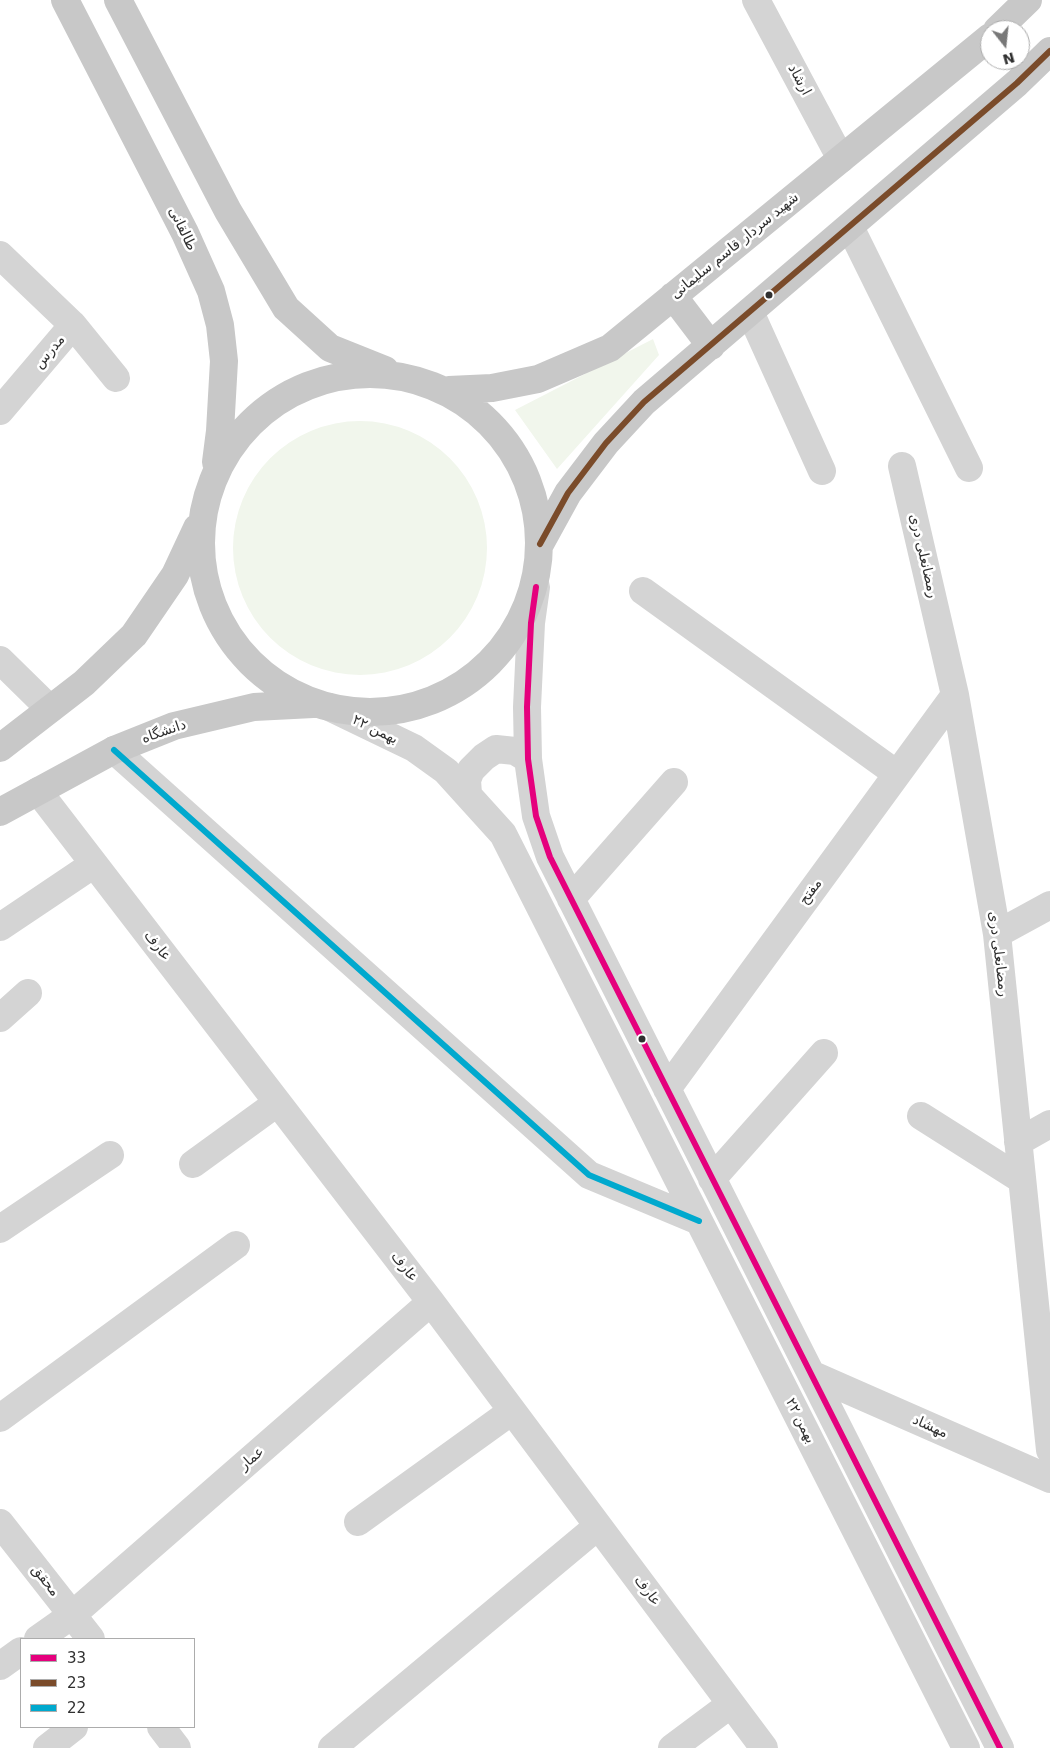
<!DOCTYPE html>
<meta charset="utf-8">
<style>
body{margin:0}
#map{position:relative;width:1050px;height:1748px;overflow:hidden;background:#fff;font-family:"DejaVu Sans",sans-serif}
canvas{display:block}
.legend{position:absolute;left:20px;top:1638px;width:175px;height:90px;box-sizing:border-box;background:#fff;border:1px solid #acacac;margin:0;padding:6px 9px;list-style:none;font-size:15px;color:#303030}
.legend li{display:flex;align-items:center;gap:10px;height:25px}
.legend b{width:25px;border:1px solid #acacac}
.north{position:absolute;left:980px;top:20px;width:50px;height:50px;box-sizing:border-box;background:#fff;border:1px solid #acacac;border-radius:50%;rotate:164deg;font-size:14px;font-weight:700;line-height:20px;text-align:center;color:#303030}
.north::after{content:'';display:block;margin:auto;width:18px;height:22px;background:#787878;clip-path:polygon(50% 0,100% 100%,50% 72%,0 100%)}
</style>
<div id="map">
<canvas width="1050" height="1748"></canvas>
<ul class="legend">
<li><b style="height:6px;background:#e5007d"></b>33</li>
<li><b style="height:6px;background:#7a4b2a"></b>23</li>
<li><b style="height:6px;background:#00a9ce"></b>22</li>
</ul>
<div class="north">N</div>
</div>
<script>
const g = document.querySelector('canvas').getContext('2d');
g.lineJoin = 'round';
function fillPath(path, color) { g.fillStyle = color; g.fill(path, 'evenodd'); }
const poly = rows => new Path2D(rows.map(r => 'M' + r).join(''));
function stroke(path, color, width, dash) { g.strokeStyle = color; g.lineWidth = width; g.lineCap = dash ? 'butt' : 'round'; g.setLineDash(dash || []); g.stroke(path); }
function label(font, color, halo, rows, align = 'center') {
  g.font = font + ' "DejaVu Sans","Noto Naskh Arabic",sans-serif'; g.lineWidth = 5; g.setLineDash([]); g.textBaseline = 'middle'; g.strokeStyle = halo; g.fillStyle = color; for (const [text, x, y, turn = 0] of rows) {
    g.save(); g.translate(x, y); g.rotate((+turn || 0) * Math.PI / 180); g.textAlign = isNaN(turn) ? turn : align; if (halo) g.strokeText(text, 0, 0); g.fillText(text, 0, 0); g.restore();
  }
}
fillPath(poly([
 [653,339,659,355,557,469,515,410],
 '233 548a127 127 0 1 1 254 0a127 127 0 1 1-254 0Z'
]), '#f1f6ec');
stroke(poly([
 [756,0,841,159],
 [850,227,969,468],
 [0,255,73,325,0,411],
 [750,312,822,471],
 [73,325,116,378],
 [902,466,955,695,997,934,1050,1450],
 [536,587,531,623,527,707,528,759,536,816,550,857,1000,1748],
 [643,591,897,774],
 [0,660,50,709],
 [329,707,414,748,446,771,503,834,966,1748],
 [114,750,589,1175,699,1221],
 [38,791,431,1302,764,1748],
 [468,794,467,780,471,770,484,757,496,749,515,751,528,759],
 [571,899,674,782],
 [0,927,94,864],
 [997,934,1050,905],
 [0,1018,28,993],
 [667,1089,955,695],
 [921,1116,1022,1180],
 [1018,1142,1050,1124],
 [193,1164,277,1103],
 [712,1179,824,1053],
 [0,1229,110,1155],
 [811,1374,1050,1479],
 [0,1418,236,1245],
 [358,1522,512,1411],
 [0,1523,91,1639],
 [38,1639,72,1615,431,1302],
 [0,1666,21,1651],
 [161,1727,177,1748],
 [47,1748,74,1727],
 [332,1748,598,1526],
 [672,1748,731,1704]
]), '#d4d4d4', 28);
stroke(poly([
 [65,0,185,233,211,291,220,325,224,361,220,431,216,462],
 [118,0,228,211,286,308,330,348,385,370],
 [997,30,1028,0],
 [673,296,711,346],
 '201 543a169 169 0 1 1 338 0a169 169 0 1 1-338 0Z',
 [449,390,492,388,538,379,610,348,990,37],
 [540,544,568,493,606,443,644,402,1017,83,1050,51],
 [0,748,84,683,134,635,175,575,197,528],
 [0,812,114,750,174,726,254,707,313,704]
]), '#c8c8c8', 28);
stroke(poly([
 [536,587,531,623,527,707,528,759,536,816,550,857,1000,1748]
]), '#e5007d', 6);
stroke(poly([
 [540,544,568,493,606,443,644,402,1017,83,1050,51]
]), '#7a4b2a', 6);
stroke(poly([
 [114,750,589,1175,699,1221]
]), '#00a9ce', 6);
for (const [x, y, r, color] of [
 [769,295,4.5,"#303030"],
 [642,1039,4.5,"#303030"]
]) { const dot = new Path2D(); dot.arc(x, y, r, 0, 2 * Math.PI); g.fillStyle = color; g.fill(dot); stroke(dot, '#fff', 2); }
label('14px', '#303030', '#fff', [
 ["ارشاد",799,80,62],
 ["طالقانی",182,229,64],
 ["شهید سردار قاسم سلیمانی",735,246,-39],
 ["مدرس",50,352,-50],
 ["رمضانعلی دری",923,556,77],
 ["۲۲ بهمن",375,730,26],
 ["دانشگاه",164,732,-19],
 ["مفتح",811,892,-54],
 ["عارف",157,946,52],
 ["رمضانعلی دری",998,954,83],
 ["عارف",404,1267,52],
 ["۲۲ بهمن",800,1421,63],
 ["مهشاد",930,1427,24],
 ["عمار",252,1459,-41],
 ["محقق",45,1581,52],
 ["عارف",647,1591,53]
]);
</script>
